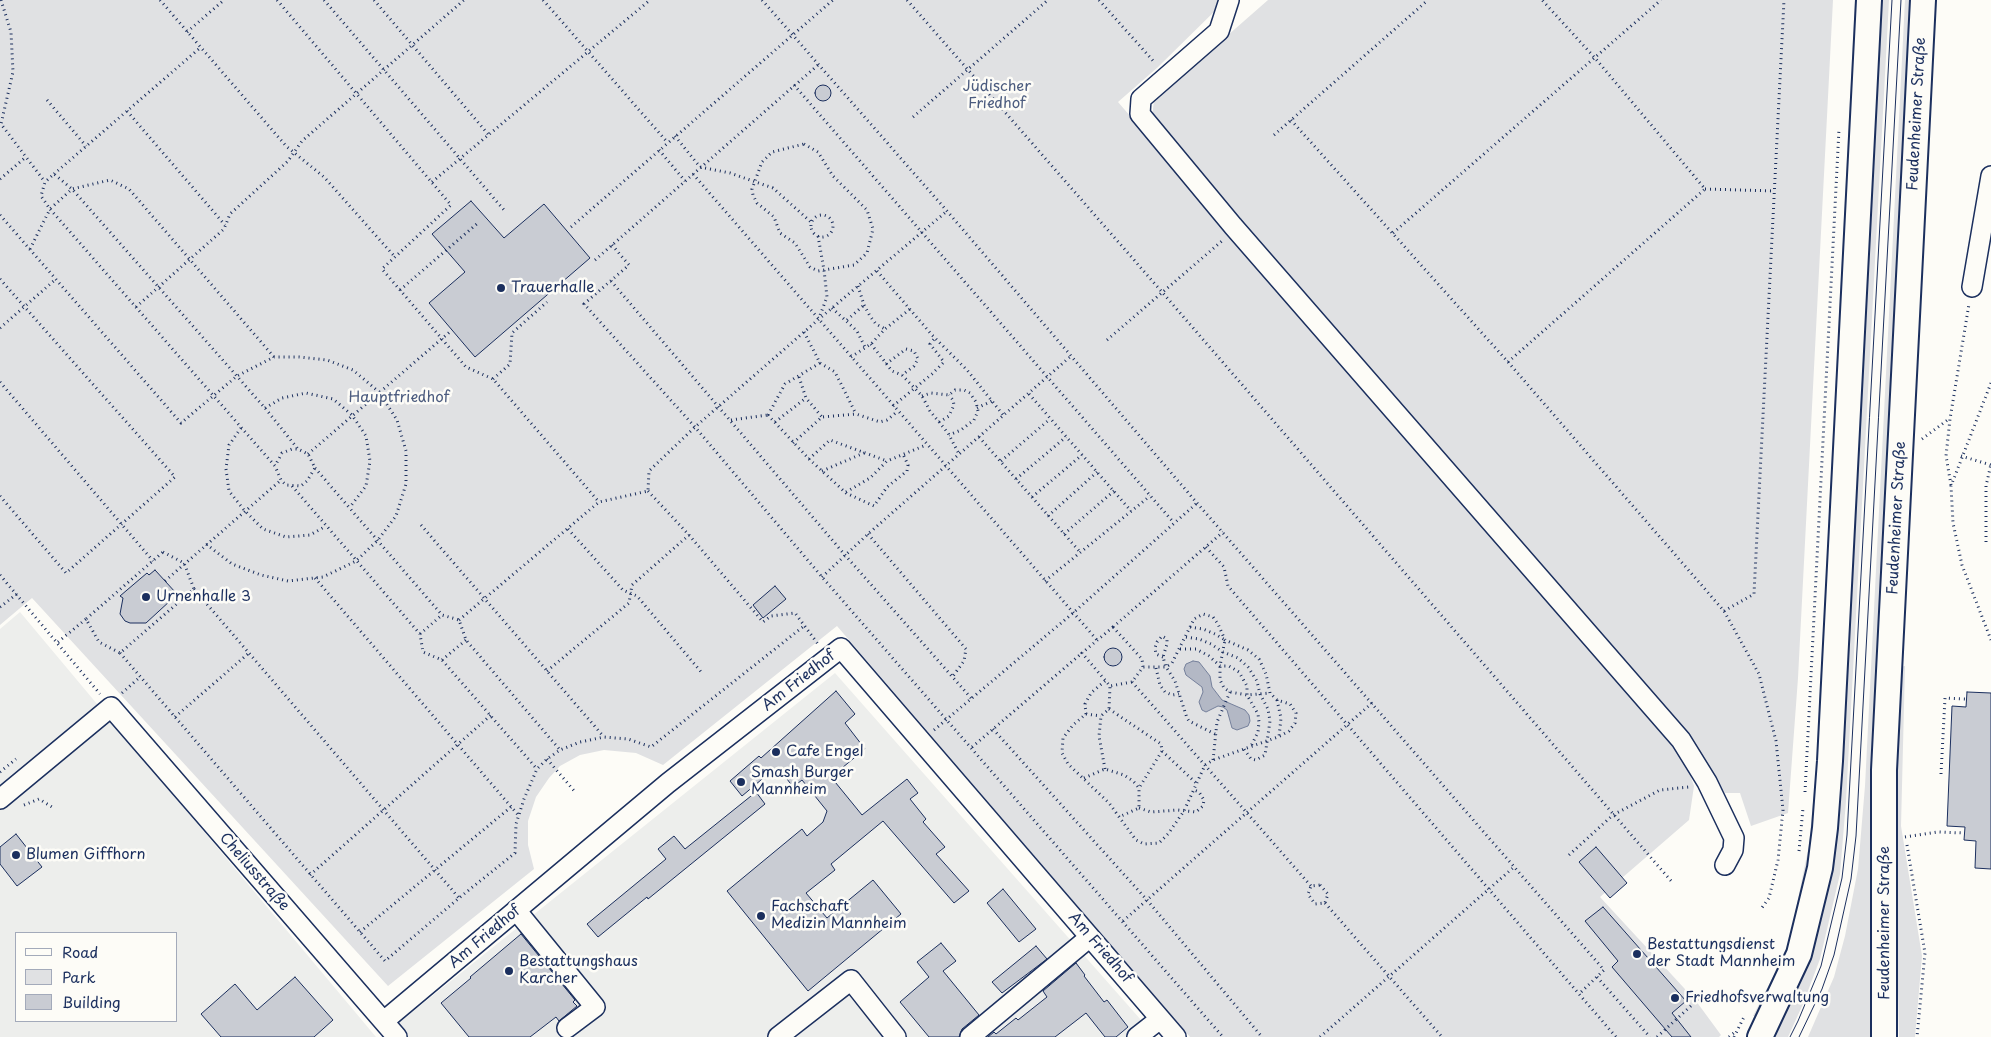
<!DOCTYPE html>
<meta charset="utf-8">
<style>
body{margin:0}
#map{position:relative;width:1991px;height:1037px;overflow:hidden;background:#fdfcf7;font-family:"Playpen Sans",sans-serif}
canvas{display:block}
.legend{position:absolute;left:15px;top:932px;width:162px;height:90px;box-sizing:border-box;background:#fdfcf7;border:1px solid #a3aaba;margin:0;padding:6px 9px;list-style:none;font-size:15px;color:#1b2f5e}
.legend li{display:flex;align-items:center;gap:10px;height:25px}
.legend b{width:25px;border:1px solid #a3aaba}
</style>
<div id="map">
<canvas width="1991" height="1037"></canvas>
<ul class="legend">
<li><b style="height:6px;background:#fdfcf7"></b>Road</li>
<li><b style="height:14px;background:#e0e1e3"></b>Park</li>
<li><b style="height:14px;background:#c9ccd3"></b>Building</li>
</ul>
</div>
<script>
const g = document.querySelector('canvas').getContext('2d');
g.lineJoin = 'round';
function fillPath(path, color) { g.fillStyle = color; g.fill(path, 'evenodd'); }
const poly = rows => new Path2D(rows.map(r => 'M' + r).join(''));
function stroke(path, color, width, dash) { g.strokeStyle = color; g.lineWidth = width; g.lineCap = dash ? 'butt' : 'round'; g.setLineDash(dash || []); g.stroke(path); }
function label(font, color, halo, rows, align = 'center') {
  g.font = font + ' "Playpen Sans",sans-serif'; g.lineWidth = 5; g.setLineDash([]); g.textBaseline = 'middle'; g.strokeStyle = halo; g.fillStyle = color; for (const [text, x, y, turn = 0] of rows) {
    g.save(); g.translate(x, y); g.rotate((+turn || 0) * Math.PI / 180); g.textAlign = isNaN(turn) ? turn : align; if (halo) g.strokeText(text, 0, 0); g.fillText(text, 0, 0); g.restore();
  }
}
fillPath(poly([
 [20,612,376,1037,0,1037,0,629],
 [16,933,176,933,176,1021,16,1021],
 [835,673,1156,1037,381,1037]
]), '#edeeec');
fillPath(poly([
 [0,0,1226,0,1158,67,1118,102,1684,757,1694,786,1689,820,1600,897,1696,1001,1721,1035,1719,1037,1190,1037,837,626,663,765,636,753,604,750,580,755,560,766,549,778,536,797,528,821,528,845,534,869,388,986,32,598,0,625],
 [1268,0,1833,0,1798,678,1788,813,1751,826,1740,793,1725,793,1685,732,1152,118,1154,100],
 [1855,0,1859,0,1820,770,1813,846,1794,934,1791,933,1809,845,1816,770],
 [1880,0,1889,0,1846,801,1840,874,1820,959,1803,1004,1788,1037,1775,1037,1773,1034,1802,975,1814,940,1834,859,1838,817],
 [1905,0,1911,0,1875,763,1875,1037,1808,1037,1834,977,1845,936,1858,869,1865,786],
 [1905,666,1901,826,1922,956,1915,1037,1899,1037,1894,803,1899,667],
 [1782,959,1782,971,1759,1016,1753,1016]
]), '#e0e1e3');
const water = poly([
 [1193,661,1199,662,1210,676,1212,687,1222,700,1245,710,1249,715,1250,721,1248,726,1237,730,1232,728,1227,710,1223,707,1218,706,1206,712,1202,710,1199,702,1203,692,1202,687,1186,675,1184,669,1186,664,1193,661]
]);
fillPath(water, '#b3b8c5');
stroke(water, '#76819c', 1);
const building = poly([
 '815 93a8 8 0 1 1 16 0a8 8 0 1 1-16 0Z',
 [471,201,504,238,544,204,590,258,475,357,429,303,465,272,432,234,471,201],
 [155,570,176,593,169,599,171,600,146,623,130,623,125,621,120,614,123,598,120,596,147,573,149,575,155,570],
 [775,586,786,599,763,618,753,605,775,586],
 '1104 657a9 9 0 1 1 18 0a9 9 0 1 1-18 0Z',
 [836,691,855,714,845,723,865,749,831,777,862,815,907,779,918,793,910,799,926,819,923,822,945,847,936,854,969,891,954,903,883,821,831,864,835,870,806,893,827,918,873,880,901,914,808,991,727,891,802,829,807,836,823,822,827,811,802,780,793,787,784,775,781,777,774,769,742,796,730,781,759,756,761,758,836,691],
 [1967,692,1991,693,1991,869,1975,868,1976,841,1964,840,1965,827,1947,826,1952,706,1966,707,1967,692],
 [756,792,765,804,648,899,647,897,598,937,587,924,666,859,658,849,674,836,685,849,756,792],
 [16,834,42,867,17,886,0,864,0,847,16,834],
 [1596,847,1627,883,1610,898,1579,862,1596,847],
 [1003,889,1036,929,1019,942,987,903,1003,889],
 [1603,907,1686,1001,1672,1013,1691,1037,1672,1037,1612,967,1618,961,1585,921,1603,907],
 [521,934,575,1000,573,1002,577,1006,559,1021,556,1017,530,1037,469,1037,441,1003,471,978,470,977,521,934],
 [941,943,956,961,943,971,979,1015,962,1029,959,1037,929,1037,900,1002,929,977,917,962,941,943],
 [1036,946,1047,959,1002,993,992,982,1036,946],
 [1076,963,1085,975,1084,976,1104,1002,1107,1000,1128,1027,1116,1037,1105,1037,1086,1013,1055,1037,988,1037,994,1032,996,1034,1016,1018,1018,1020,1047,997,1043,991,1076,963],
 [295,977,333,1020,314,1037,221,1037,201,1014,235,984,257,1010,295,977]
]);
fillPath(building, '#c9ccd3');
stroke(building, '#1b2f5e', 1);
const minor = poly([
 [1229,0,1219,31,1141,99,1140,114,1233,226,1681,740,1707,782,1734,838,1733,850,1725,865],
 [1972,287,1991,176],
 [0,799,111,707,397,1037],
 [516,910,595,1007,567,1028],
 [384,1021,668,783,841,648,1176,1037],
 [778,1037,851,980,896,1037],
 [970,1037,1090,937],
 [1137,1037,1160,1019]
]);
const major = poly([
 [1760,1037,1799,954,1820,868,1825,828,1830,761,1869,0],
 [1884,1037,1884,770,1923,0]
]);
stroke(minor, '#1b2f5e', 22);
stroke(major, '#1b2f5e', 28);
stroke(poly([
 [1,0,11,32,13,72,1,124,45,182],
 [160,0,286,146,324,177,395,257],
 [277,0,451,205,382,269,466,367,493,379,599,502],
 [324,0,504,210],
 [374,0,488,134],
 [543,0,668,143],
 [762,0,947,211,1197,503,1604,970,1579,994],
 [907,0,1162,292,1672,882],
 [1099,0,1155,63],
 [187,32,224,0],
 [794,85,1174,523],
 [47,100,86,146],
 [127,111,225,225],
 [913,117,1048,0],
 [1291,120,1508,362,1724,611,1759,674,1776,741,1783,810,1778,860,1769,898,1761,909],
 [1274,135,1428,0],
 [675,136,700,167,730,173,773,188,812,223],
 [804,144,818,152,833,176,867,210,873,229,867,253,854,265,818,271,810,267,795,243,780,233,774,217,757,203,753,195,752,189,762,162,772,152,804,144],
 [659,150,685,181],
 [54,174,200,48],
 [693,174,1097,640],
 [0,179,26,157],
 [432,182,650,0],
 [1705,189,1775,191],
 [0,215,181,423,237,376,274,357,299,357,327,360,353,370,379,392,397,420,406,451,406,484,396,516,378,540,356,561,323,577,288,581,261,575,232,564,206,544],
 '811 226a11 11 0 1 1 22 0a11 11 0 1 1-22 0Z',
 [571,227,833,0],
 [1393,233,1661,0],
 [818,236,824,270,827,297,819,318],
 [612,245,629,265,584,304,695,427,822,577,1223,1037],
 [30,249,50,209,275,466,281,480,286,485,301,486,307,481,315,468,308,454,298,449,292,449,282,453,275,466],
 [595,260,818,65],
 [877,271,932,335,967,370,1004,416],
 [0,279,175,477,66,573,0,496],
 [611,281,845,555,971,698],
 [858,286,864,305,870,316,876,324,885,329],
 [400,290,479,222],
 [136,307,224,229,230,214,288,161,302,141,464,0],
 [832,308,857,331,865,347],
 [847,320,864,305],
 [0,328,56,279],
 [804,332,820,363,835,372,856,414],
 [1107,340,1222,241],
 [871,344,892,371,902,375,922,396,930,411,948,433,959,454],
 [274,357,129,189,110,180,72,189,50,209,41,196,45,182,54,174,72,189,265,408,298,449],
 [851,357,871,344,885,329,910,309],
 [1508,362,1705,189,1595,58,1542,0],
 [886,364,906,349,914,351,918,359,914,366,902,375],
 [799,377,806,398,822,417],
 [493,379,510,364,512,333,547,302],
 [0,382,153,561],
 [1991,383,1951,486,1953,523,1962,565,1991,640],
 [1029,394,1131,511],
 [922,396,931,393,949,395,955,390,964,390,970,393,976,402,978,411,974,420,961,430,949,435],
 [893,406,932,374,944,362,930,344,935,338],
 [265,408,282,398,306,393,333,399,352,415,366,436,370,461,366,486,350,507],
 [977,408,992,401],
 [768,415,809,459,846,493,874,506,887,487,907,471,908,465,903,454],
 [768,415,785,384,820,363],
 [731,420,768,415],
 [775,422,806,398],
 [939,422,949,416,954,405,953,400,949,395],
 [241,428,229,445,226,469,229,491,244,510,263,529,286,537,310,535,326,526],
 [979,437,1081,553],
 [1922,439,1949,419],
 [793,443,822,417,856,414,880,422,887,420,898,411],
 [308,454,452,330],
 [1961,456,1991,465],
 [809,459,830,440,887,461],
 [1001,461,1050,419],
 [315,468,442,615,459,620,466,640,560,750],
 [822,471,864,453],
 [1016,479,1066,437],
 [1951,485,1946,456,1950,419,1969,304],
 [292,486,420,634,423,652,442,660,537,769],
 [648,491,689,535,763,622,771,616,795,613,818,644],
 [846,492,870,478,887,461,926,445],
 [1032,497,1082,455],
 [1048,516,1097,472],
 [421,525,604,737],
 [568,529,623,590,637,596,702,673],
 [868,534,966,649,964,661,953,676],
 [1064,534,1114,491],
 [1986,542,1986,486,1991,464],
 [1206,547,1224,567,1228,586,1616,1037],
 [163,552,184,563,194,589,120,653,99,642,86,619,163,552],
 [0,575,100,694],
 [822,577,868,534,1071,356],
 [315,578,519,816],
 [165,581,281,480],
 [1045,581,1150,496],
 [194,589,459,898],
 [0,607,17,594],
 [1724,611,1754,594,1784,0],
 [459,620,599,502,648,491,649,471,695,427,819,319,947,211],
 [1113,627,1142,659,1143,667,1132,682,1110,686,1082,653,1113,627],
 [1113,627,1223,532],
 [1190,627,1203,629,1215,634,1225,640,1220,666,1220,680,1224,688,1230,692,1247,695,1258,714,1259,722,1258,732,1251,746],
 [420,634,442,615],
 [1186,637,1199,639,1211,644,1223,652,1238,658,1248,667,1257,681,1260,694,1268,709,1270,721,1266,749,1265,755,1256,760,1251,759,1244,749],
 [58,642,86,619],
 [1180,649,1196,649,1209,656,1220,666,1229,666,1239,672,1247,686,1247,695,1270,693],
 [120,653,385,961,459,898,515,853,516,824,524,799,537,769,547,759,560,750,580,742,604,737,628,739,651,747,804,626],
 [1163,657,1156,654,1155,648,1157,642,1162,636,1167,639,1167,644,1163,657,1166,667,1175,681,1187,718,1189,721,1215,734],
 [442,660,466,640],
 [1156,668,1160,685,1165,692,1172,695,1179,694],
 [547,671,629,603,632,585,689,535],
 [1105,681,1091,693,1085,704,1086,714,1073,725,1063,738,1062,753,1068,764,1109,803,1136,840,1144,844,1159,843,1168,834,1184,811,1205,765,1213,760,1278,737,1289,731,1295,723,1296,713,1290,704,1277,700,1270,693,1266,674,1259,659,1248,650,1225,640,1218,624,1213,617,1203,614,1194,619,1172,663,1166,667,1143,667],
 [1132,682,1311,886],
 [122,693,140,677],
 [1277,700,1281,718,1279,737],
 [1109,709,1161,744,1162,751,1139,788],
 [1086,714,1101,716],
 [175,717,249,653],
 [993,729,1147,900,1262,1037],
 [934,730,1073,613,1197,503],
 [972,747,1082,653],
 [1162,751,1196,783],
 [547,759,576,793],
 [1213,760,1217,722,1230,692],
 [1105,769,1099,736,1101,716,1109,709,1110,686],
 [0,772,16,759],
 [1941,774,1945,698,1966,699],
 [1084,778,1105,769,1124,775,1133,781,1139,788,1139,808,1119,817],
 [1805,792,1839,129],
 [24,805,39,799,52,807],
 [1139,808,1151,812,1178,810,1196,812,1203,806,1204,800,1199,792,1194,790],
 [1905,837,1938,832,1964,833],
 [1907,845,1925,953,1917,1037],
 [1799,851,1803,808],
 [1569,855,1613,815,1660,790,1689,787],
 [310,875,491,715],
 [1320,885,1328,894,1325,903,1315,904,1308,894,1311,886,1320,885],
 [1325,903,1442,1037],
 [1123,921,1372,703],
 [360,932,511,807],
 [1597,977,1650,1037],
 [1320,1037,1514,867],
 [1657,1037,1704,994],
 [1729,1037,1736,1031],
 [1734,1037,1744,1017]
]), '#1b2f5e', 3, [1, 4]);
stroke(minor, '#fdfcf7', 19);
stroke(major, '#fdfcf7', 24);
stroke(poly([
 [1790,1037,1798,1021,1821,966,1842,878,1847,835,1892,0],
 [1799,1037,1822,989,1834,955,1851,879,1856,836,1901,0]
]), '#1b2f5e', 1);
for (const [x, y, r, color] of [
 [501,288,5,"#1b2f5e"],
 [146,597,5,"#1b2f5e"],
 [776,752,5,"#1b2f5e"],
 [741,782,5,"#1b2f5e"],
 [16,855,5,"#1b2f5e"],
 [761,916,5,"#1b2f5e"],
 [1637,954,5,"#1b2f5e"],
 [509,971,5,"#1b2f5e"],
 [1675,998,5,"#1b2f5e"]
]) { const dot = new Path2D(); dot.arc(x, y, r, 0, 2 * Math.PI); g.fillStyle = color; g.fill(dot); stroke(dot, '#fdfcf7', 2); }
label('15px', '#4c5c7f', '#fdfcf7', [
 ["Jüdischer",997,87],
 ["Friedhof",997,104],
 ["Hauptfriedhof",399,398]
]);
label('15px', '#1b2f5e', '#fdfcf7', [
 ["Feudenheimer Straße",1917,114,-87],
 ["Feudenheimer Straße",1897,518,-87],
 ["Am Friedhof",799,681,-38],
 ["Cheliusstraße",254,872,49],
 ["Feudenheimer Straße",1885,923,-90],
 ["Am Friedhof",485,937,-40],
 ["Am Friedhof",1100,948,49]
]);
label('15px', '#1b2f5e', '#fdfcf7', [
 ["Trauerhalle",511,288],
 ["Urnenhalle 3",156,597],
 ["Cafe Engel",786,752],
 ["Smash Burger",751,773],
 ["Mannheim",751,790],
 ["Blumen Giffhorn",26,855],
 ["Fachschaft",771,907],
 ["Medizin Mannheim",771,924],
 ["Bestattungsdienst",1647,945],
 ["der Stadt Mannheim",1647,962],
 ["Bestattungshaus",519,962],
 ["Karcher",519,979],
 ["Friedhofsverwaltung",1685,998]
], 'left');
</script>
